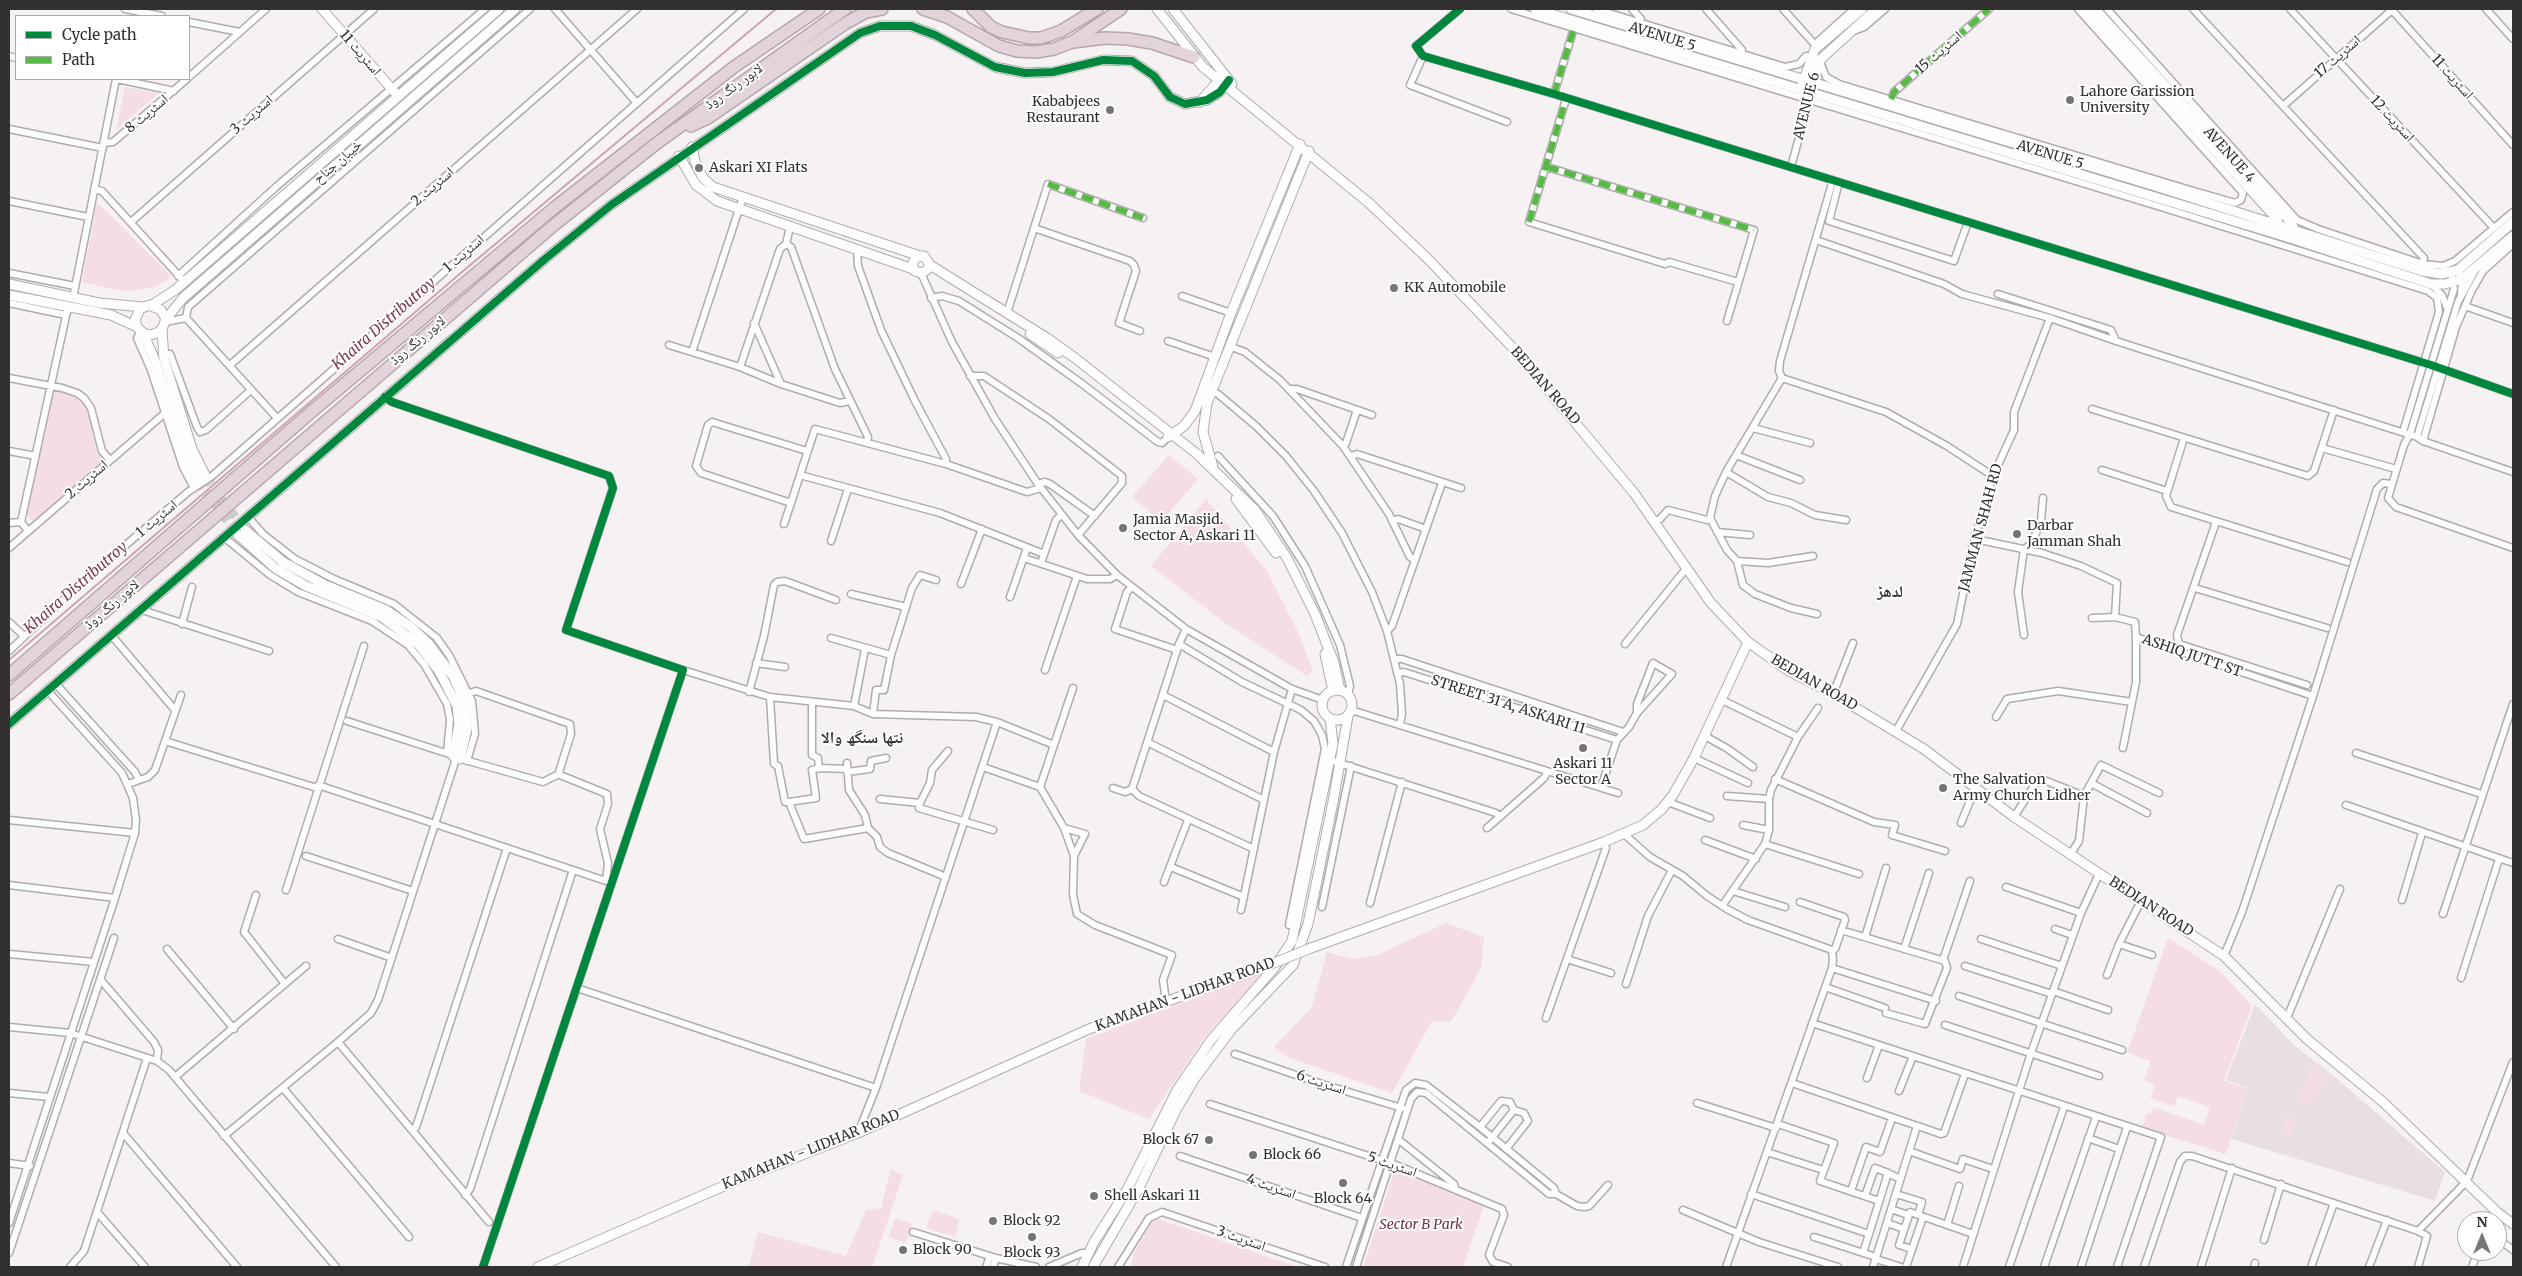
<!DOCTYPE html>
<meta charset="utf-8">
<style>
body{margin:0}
#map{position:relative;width:2522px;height:1276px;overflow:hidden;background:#f6f1f3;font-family:Merriweather,serif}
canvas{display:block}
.frame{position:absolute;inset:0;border:10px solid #333031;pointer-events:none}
.legend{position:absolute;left:15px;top:15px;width:175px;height:65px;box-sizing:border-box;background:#fff;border:1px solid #adacad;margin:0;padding:6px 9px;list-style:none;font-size:15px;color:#333031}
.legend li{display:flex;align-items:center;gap:10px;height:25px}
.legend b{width:25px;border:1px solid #adacad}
.north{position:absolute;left:2457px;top:1211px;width:50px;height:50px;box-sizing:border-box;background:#fff;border:1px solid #adacad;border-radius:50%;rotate:0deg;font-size:14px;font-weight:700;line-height:20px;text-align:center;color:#333031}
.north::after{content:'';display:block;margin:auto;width:18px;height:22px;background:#777475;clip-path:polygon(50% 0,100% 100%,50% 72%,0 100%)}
</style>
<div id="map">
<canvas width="2522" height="1276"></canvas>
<div class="frame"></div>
<ul class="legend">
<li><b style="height:6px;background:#00873e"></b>Cycle path</li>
<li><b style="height:6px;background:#58b947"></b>Path</li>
</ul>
<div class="north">N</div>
</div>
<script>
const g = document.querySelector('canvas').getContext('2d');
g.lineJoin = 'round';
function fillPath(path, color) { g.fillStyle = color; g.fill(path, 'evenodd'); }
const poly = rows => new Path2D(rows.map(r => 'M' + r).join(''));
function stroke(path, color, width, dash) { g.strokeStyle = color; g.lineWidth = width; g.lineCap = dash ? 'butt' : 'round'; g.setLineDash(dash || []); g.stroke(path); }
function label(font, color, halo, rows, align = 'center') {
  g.font = font + ' Merriweather,"Noto Naskh Arabic",serif'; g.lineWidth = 4; g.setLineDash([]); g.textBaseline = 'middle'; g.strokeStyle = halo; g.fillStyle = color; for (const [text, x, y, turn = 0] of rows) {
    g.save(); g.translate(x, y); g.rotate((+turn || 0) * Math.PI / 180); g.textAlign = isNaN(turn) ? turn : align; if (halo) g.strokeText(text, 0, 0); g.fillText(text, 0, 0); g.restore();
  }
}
fillPath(poly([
 [2255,1004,2295,1046,2336,1078,2445,1172,2435,1201,2232,1139,2248,1088,2226,1080]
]), '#e9dfe3');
fillPath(poly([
 [125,87,159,93,116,130],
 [97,202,172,277,154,287,131,291,111,289,82,282],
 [54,390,72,395,88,408,96,448,104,462,33,522,26,514],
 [1169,455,1198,479,1161,522,1132,497],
 [1206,499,1267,571,1298,632,1313,671,1307,676,1225,623,1151,566],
 [1446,923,1484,937,1481,968,1451,1022,1432,1021,1392,1093,1287,1057,1274,1047,1312,1007,1327,952,1352,959,1378,955],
 [2168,938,2221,972,2252,1006,2224,1081,2248,1089,2226,1154,2142,1128,2147,1113,2151,1114,2153,1107,2204,1125,2210,1107,2178,1096,2174,1106,2150,1098,2155,1085,2144,1080,2151,1061,2127,1053],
 [1267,971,1204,1038,1149,1119,1079,1091,1086,1039],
 [2311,1065,2328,1077,2309,1106,2299,1101],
 [2285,1116,2295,1119,2289,1138,2281,1136],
 [891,1169,903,1175,872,1267,749,1267,758,1232,846,1256,866,1210,881,1208],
 [1395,1169,1484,1205,1463,1267,1363,1267],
 [933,1210,959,1219,955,1237,926,1228],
 [895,1218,912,1224,906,1243,889,1237],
 [1155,1218,1298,1267,1131,1267,1133,1254]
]), '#f5dde4');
stroke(poly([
 [9,660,462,272,776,9]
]), '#cda4b0', 2);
stroke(poly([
 [206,477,244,529],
 [198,481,238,535]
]), '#cfcacc', 9, [9, 4.5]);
const street = poly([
 [125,9,162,16],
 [555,9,636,102],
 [1460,9,1416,46,1423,56,1554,94,2431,365,2513,394],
 [1511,9,2164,208,2428,291,2437,298,2439,312,2403,432],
 [1596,9,1785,67,1799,64,1806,56,1811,56],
 [1632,9,1641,19,1640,22],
 [1706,9,1742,50,1742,53],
 [1783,9,1817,47],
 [2107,9,2297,220,2318,229,2423,264],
 [2193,9,2424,258,2423,264,2443,266,2455,261,2513,212],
 [2290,9,2494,228],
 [2391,9,2513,145],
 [2486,9,2513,39],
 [189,22,239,32],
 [1856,30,1864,27,1885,9],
 [1815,44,1854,9],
 [9,56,16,58],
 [1423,56,1410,85,1507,122],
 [1820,62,1826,77,1839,84,2187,189,2235,203,2241,200,2243,193,2078,9],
 [189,77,266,9],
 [117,79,174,91],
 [1554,94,1574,28],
 [1566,99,1529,222,1665,264,1669,262,1738,282],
 [1891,99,1894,92,1989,9],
 [2283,106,2393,9],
 [9,129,103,148],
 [104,143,113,142,187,79],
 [1547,167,1754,230,1727,321],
 [1791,167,1810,97],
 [1833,180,1780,361,1779,371,1782,378,1886,412,1947,446,1993,476],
 [1839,182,1829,221,1954,261,1968,222],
 [94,189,102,191,180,277],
 [9,201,88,217],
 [131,222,374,9],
 [790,227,786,244,791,247,835,369,868,437,867,442],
 [1034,228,1130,261,1134,265,1136,271,1119,323,1140,331],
 [1816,240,1944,284,1962,294,2050,318,2116,341,2417,437,2423,441,2513,472],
 [857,250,858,266,881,330,915,401,946,459,946,464],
 [2458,270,2462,281,2461,294],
 [2451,272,2454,289,2410,434,2404,445,2388,498,2396,507,2513,548],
 [9,273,75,286],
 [921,273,952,342,995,419,1038,484,1078,535,1117,575,1186,629,1292,689,1323,700],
 [178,276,277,186,485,9],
 [2431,284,2442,295,2447,308],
 [1998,294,2111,330,2116,341],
 [1182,296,1231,313],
 [73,298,116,79],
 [931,298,942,296,959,301,1018,338,1081,383,1158,442,1162,443,1168,437],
 [9,303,66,315],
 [2465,306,2513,323],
 [1007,313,1048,184,1143,218],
 [186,318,188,307,530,9],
 [165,322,186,318,277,418],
 [754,323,781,384],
 [141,331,137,338,151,370,183,467,194,488],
 [1168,341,1215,357],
 [669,345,740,367,781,384,840,403,850,401],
 [1229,346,1245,352,1280,380,1343,446,1389,514,1410,557,1415,560],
 [692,352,743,197],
 [162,355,170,354,197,427,200,432,206,430,251,390],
 [230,365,637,9],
 [740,367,780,249,786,244],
 [970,376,984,376,1049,419,1122,476,1122,483,1078,535],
 [9,378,62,388,77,393,84,398,91,408,102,451,110,460],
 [1290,389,1297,389,1372,415],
 [1212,392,1218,394,1256,426,1286,456,1314,491,1342,533,1372,592,1387,631,1400,684,1402,714,1400,725],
 [385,397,392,402,609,476,613,488,566,630,683,670,483,1267],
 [2092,409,2308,476,2314,471,2334,410],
 [1753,428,1810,443],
 [2417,437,2458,302,2477,267],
 [2184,438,2166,496,2171,507,2347,562],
 [2423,441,2456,327,2471,292,2483,271,2513,244],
 [1343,446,1346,443,1357,410],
 [2322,448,2396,469],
 [9,451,36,456],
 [1736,455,1800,480],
 [1218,456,1273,516,1305,566,1340,645,1350,686,1348,694],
 [1351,456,1357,454,1461,488],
 [2102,470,2167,491],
 [1726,472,1768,497,1791,503,1815,515,1846,520],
 [800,475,791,503,701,473,696,466,708,425,712,422,807,451],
 [1038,484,1045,482,1050,484,1095,516],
 [1041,488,1027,492,946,464,815,429,800,475,940,513,1044,554],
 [248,517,263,534,295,559,334,579,394,604,437,638,449,655,472,701,475,734,467,761],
 [1710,518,1715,496,1726,472,1782,378],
 [1392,521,1398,519,1426,529],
 [1655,521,1660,519,1668,510,1707,520,1710,518,1727,550,1737,561,1768,563,1813,556],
 [21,522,68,307],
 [2216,522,2177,635,2179,644,2307,685],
 [9,523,21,522,28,531],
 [784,524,791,503],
 [1717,532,1750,535],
 [225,538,270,575,298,592,372,621,408,645,424,664,447,704,450,720,447,753],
 [1975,539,2042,553,2081,566,2117,583,2115,617,2135,622,2136,637,2313,696],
 [831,541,848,489],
 [9,548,165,413],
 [2024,549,2018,592,2024,635],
 [2025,549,2032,543,2041,521,2043,498],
 [1024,558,1087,579,1110,579,1117,575],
 [1737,561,1743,585,1755,594,1791,608,1817,614],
 [1041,563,1056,520,1061,515],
 [961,584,982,529],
 [1132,587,1127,592,1115,629,1177,650],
 [2195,588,2327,628],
 [851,594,906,607],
 [1010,597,1027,548],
 [142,610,269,651],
 [2092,618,2115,617],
 [9,622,23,635],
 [182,624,192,587],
 [1387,631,1392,626,1442,483],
 [112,636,175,710],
 [831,638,891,655],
 [1179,644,1242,682,1301,710,1314,721,1322,735,1325,749,1289,925],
 [1625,644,1685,570],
 [9,651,80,584,188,492,212,476,744,9],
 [1395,659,1402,659,1623,732],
 [756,663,785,667],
 [683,670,770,697,854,706,873,714,876,690,884,690,891,655,912,588,920,575,936,580],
 [1045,670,1077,576],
 [1398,673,1404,672,1617,740],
 [55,683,135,772,139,780],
 [749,692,764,636,774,585,777,582,785,581,836,600],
 [1833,694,1853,643],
 [1163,695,1274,752],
 [770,697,774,764,778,766,785,802,789,802,804,839,868,828],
 [1722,700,1798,737,1818,708],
 [854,706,865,649],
 [1351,710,1618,793],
 [873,714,976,717,997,722,876,1088],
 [1996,717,2007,699,2058,691,2132,702],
 [347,721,449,754],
 [997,722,1054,745,1040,787],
 [1896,731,1957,624,1973,544,1993,476,2014,430,2014,412,2050,318],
 [1705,736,1728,749,1753,767],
 [165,741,317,788],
 [1147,742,1264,800],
 [1054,745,1073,688],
 [2123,748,2136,682,2136,637],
 [2356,753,2481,794],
 [1694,758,1748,783],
 [465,760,543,782,559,774],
 [1330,760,1496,813,1500,817],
 [847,763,849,790,865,815,868,828,877,837,880,847,888,853,946,877],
 [983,767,1040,787,1064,828,1074,856,1073,895,1077,914,1095,925,1172,955,1163,980,1166,1001],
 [819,768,847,769],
 [847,772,870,769,871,761,886,758],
 [1775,779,1874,822,1895,825,1892,835,1945,851],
 [2091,783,2147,813],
 [128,784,148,777,155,770,181,695],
 [318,785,606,881,608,863,600,829,608,804,607,794,560,775,559,772,571,734,570,724,476,691,470,693],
 [1601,787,1617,740,1629,727,1637,713,1637,704,1653,663,1672,674,1637,713],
 [1113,788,1125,792,1132,789],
 [1132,789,1179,644,1186,629],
 [1132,789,1139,796,1254,849],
 [1727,796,1769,799],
 [2084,796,2101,765,2159,793],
 [880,799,920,803,919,808,993,830],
 [789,802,816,798,812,770,819,768,818,758,812,755,812,702],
 [1668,802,1710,818],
 [920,803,930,783,932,770,948,751],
 [2346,805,2513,863],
 [2014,817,2039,778,2084,796,2079,841,2070,855],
 [9,820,135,833],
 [1961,823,1970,801,1980,790],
 [1743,825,1769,830],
 [1064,828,1085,834,1074,856],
 [1487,828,1544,778,1547,772],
 [1624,834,1650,857,1683,876,1707,896,1727,909,1748,920,1832,950],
 [1705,840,1756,859],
 [1765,844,1859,874],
 [306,856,413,891],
 [1171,867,1244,897],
 [1164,882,1188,820],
 [9,885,115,898],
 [2006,887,2081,913],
 [286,890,364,646],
 [1733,891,1785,907],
 [256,895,244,932,285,984],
 [2402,900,2422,833],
 [1370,903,1402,782],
 [1722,906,1765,844,1769,830,1769,799,1771,790,1798,737],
 [1322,907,1351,766],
 [1241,910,1274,752,1292,689],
 [2443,914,2513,704],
 [2055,929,2072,935],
 [1841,930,1945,961,1947,968,1925,1024,1886,1013],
 [1865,937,1886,868],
 [338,939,392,958],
 [1981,939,2062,966],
 [2119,944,2152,955],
 [167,949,234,1029],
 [1904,949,1929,873],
 [9,954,94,962],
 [2224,956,2242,912,2313,696,2377,489,2383,483,2391,484],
 [1567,959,1611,973],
 [1943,960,1970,881],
 [1965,966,2052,994],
 [1832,968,1936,1001],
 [2107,975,2119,944,2141,901],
 [2461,978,2499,859],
 [100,979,154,1042,158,1050,157,1061,169,1070,336,1267],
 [1626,984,1648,916,1672,870],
 [1825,987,1885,1008],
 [577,988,876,1088,858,1133],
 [2053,991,2108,1010],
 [1959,996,2122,1050],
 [1546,1018,1606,848,1604,842],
 [2287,1018,2340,889],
 [1812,1023,2161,1137,2117,1267],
 [1945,1025,2099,1076],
 [9,1027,70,1033,157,1061],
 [338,1042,371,1013,378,1000,455,762,453,756],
 [1235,1054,1322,1084,1402,1108],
 [175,1077,306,966],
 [1867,1078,1879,1045],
 [1792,1083,1941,1134,1944,1133,1965,1074],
 [283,1088,409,1237],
 [1899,1091,1913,1056],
 [9,1093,49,1097],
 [1697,1103,1776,1128],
 [1210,1104,1396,1165,1502,1209,1504,1215,1489,1255,1493,1262,1508,1267],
 [1778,1124,1834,1143,1820,1181,1879,1201],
 [1480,1127,1501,1101,1510,1102,1514,1110],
 [412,1130,416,1127,507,848],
 [123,1133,237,1267],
 [224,1136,338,1042,489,1222],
 [2088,1138,2119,1149],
 [1399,1140,1454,1184,1455,1188],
 [1490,1140,1514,1110],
 [1506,1149,1528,1121,1524,1113,1514,1110],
 [1909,1151,1960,1169,1963,1159,1993,1169],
 [1767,1152,1823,1170],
 [1180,1156,1362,1218],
 [9,1163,30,1166],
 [1851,1191,1866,1147,1880,1152,1892,1118],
 [1751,1194,1869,1234,1863,1253],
 [1896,1194,1922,1202,1918,1215],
 [465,1195,470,1189,573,870],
 [1865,1196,1875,1168,1888,1173],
 [1891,1209,1908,1215],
 [1683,1210,1759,1242,1838,1267],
 [97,1212,145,1267],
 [9,1223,115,898,135,833,136,820,133,798,122,773,47,690],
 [1887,1223,1904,1229],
 [1947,1225,1959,1186],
 [2418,1231,2467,1181,2513,1062],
 [913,1232,996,1258,1036,1267],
 [1869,1234,1888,1173,1900,1179],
 [1814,1237,1876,1257],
 [2497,1238,2513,1250],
 [2264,1240,2281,1184],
 [1912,1249,1899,1245,1910,1212,1973,1234],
 [9,1253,114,938],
 [1876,1259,1901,1267],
 [70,1267,84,1251,147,1058],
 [986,1267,990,1256],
 [993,1267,996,1258],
 [1049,1267,1082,1253,1089,1253],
 [1118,1267,1149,1218,1162,1212,1325,1267],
 [1346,1267,1406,1090,1415,1083,1426,1085,1480,1127,1554,1188,1556,1194],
 [1356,1267,1411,1099,1417,1092,1426,1093,1549,1194,1556,1194,1577,1206,1584,1207,1589,1206,1608,1185],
 [1726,1267,1832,968,1833,960,1832,950,1835,949,1845,920,1844,917,1800,902],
 [1873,1267,1917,1126],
 [1906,1267,1923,1217],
 [1963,1267,2031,1053,2081,913,2099,874],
 [2009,1267,2064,1107],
 [2044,1267,2096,1117],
 [2081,1267,2127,1127],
 [2144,1267,2180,1162,2185,1156,2192,1156,2418,1231,2427,1236,2418,1267],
 [2201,1267,2232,1168],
 [2254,1267,2255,1263],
 [2311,1267,2334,1203],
 [2369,1267,2387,1220],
 [2472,1267,2478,1251]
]);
const secondary = poly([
 [322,9,398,96],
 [1157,9,1203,67,1369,203,1428,259,1512,347,1634,493,1711,603,1748,642,1789,671,1833,694,1924,749,2014,817,2224,956,2307,1039,2383,1102,2497,1212,2513,1224],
 [1173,9,1232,84],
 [1535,9,2290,238,2431,284,2445,284,2462,279,2513,236],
 [1571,9,2155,186,2422,271,2441,274,2458,270,2513,222],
 [2087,9,2277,219,2279,227],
 [2095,9,2290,221,2293,226,2292,232],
 [1802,85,1815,49,1862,9],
 [1811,87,1821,59,1876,9],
 [1200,102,1221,78],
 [692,147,695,161,703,178,713,187,920,256],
 [679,156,696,185,717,201,913,269],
 [930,265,927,270,921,273,915,271,912,265,916,257,924,256,930,265,1047,338,1075,358,1197,454,1255,510,1287,558,1315,614,1334,663,1340,690],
 [9,284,99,303,143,307],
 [9,295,111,315,137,327],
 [152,305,175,290,499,9],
 [166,319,161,310,149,305,140,309,135,320,137,327,143,333,151,335,159,332,163,327,166,319,183,298,515,9],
 [162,330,164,359,192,449,206,477],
 [143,333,154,358,183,449,198,481],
 [1030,334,1058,353],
 [1168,437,1184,426,1195,411,1231,313,1300,144],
 [1213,467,1203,432,1207,403,1309,151],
 [1236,499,1276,553],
 [245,530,283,562,325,585,386,610,411,627,428,643,453,676,465,703,467,729,460,759],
 [238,535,275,568,306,586,382,617,419,645,439,671,457,706,459,724,453,756],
 [1325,654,1333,691],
 '1322 705a15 15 0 1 1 30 0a15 15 0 1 1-30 0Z',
 [9,724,545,259,611,205,860,33,880,26,911,26,935,35,995,67,1025,73,1053,72,1103,60,1132,61,1154,76,1170,97,1185,104,1207,100,1220,92,1229,80],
 [1311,948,1604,842,1643,825,1662,809,1673,795,1694,758,1748,642],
 [538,1267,733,1182,858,1133,1089,1029,1269,965],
 [1082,1267,1094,1242,1127,1190,1177,1090,1211,1040,1274,968,1292,941,1333,744,1330,718],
 [1093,1267,1139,1188,1176,1110,1195,1078,1231,1030,1293,965,1308,924,1333,802,1348,716]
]);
const highway = poly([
 [923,9,947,17,999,46,1017,51,1036,52,1054,49,1072,42,1121,9],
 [973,9,991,27,1002,32,1029,38,1041,38,1061,31,1097,9],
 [1073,42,1105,38,1128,39,1152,43,1194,57],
 [691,126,708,118,846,23,866,12,882,9],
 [9,675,310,413,554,208,734,67,819,9],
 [9,694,554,225,657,143,845,9]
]);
stroke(street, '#b0acae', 9);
stroke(secondary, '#b0acae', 11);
stroke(highway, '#b6a7ac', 14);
stroke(street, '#fefdfd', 6);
stroke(secondary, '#fefdfd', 9);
stroke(highway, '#e2d4da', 11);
const secondaryBridge = poly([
 [1269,965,1311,948]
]);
stroke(secondaryBridge, '#b0acae', 11, []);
stroke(secondaryBridge, '#fefdfd', 9);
stroke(poly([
 [1554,94,1574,28],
 [1891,99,1894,92,1989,9],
 [1547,167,1754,230],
 [1048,184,1143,218],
 [1529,222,1566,99]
]), '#58b947', 6, [12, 6]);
stroke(poly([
 [1460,9,1416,46,1423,56,1554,94,2431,365,2513,394],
 [385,397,392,402,609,476,613,488,566,630,683,670,483,1267],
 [9,724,545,259,611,205,860,33,880,26,911,26,935,35,995,67,1025,73,1053,72,1103,60,1132,61,1154,76,1170,97,1185,104,1207,100,1220,92,1229,80]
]), '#00873e', 8);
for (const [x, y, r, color] of [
 [2070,100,5,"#777475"],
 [1110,110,5,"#777475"],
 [699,168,5,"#777475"],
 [1394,288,5,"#777475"],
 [1123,528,5,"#777475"],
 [2017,534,5,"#777475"],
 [1583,748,5,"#777475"],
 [1943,788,5,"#777475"],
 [1209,1140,5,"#777475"],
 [1253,1155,5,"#777475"],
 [1343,1183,5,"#777475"],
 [1094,1196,5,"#777475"],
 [993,1221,5,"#777475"],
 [1032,1237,5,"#777475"],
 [903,1250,5,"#777475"]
]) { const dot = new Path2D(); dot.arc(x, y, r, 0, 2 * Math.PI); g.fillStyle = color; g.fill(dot); stroke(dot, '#fff', 2); }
label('14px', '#333031', '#fff', [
 ["AVENUE 5",1662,37,17],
 ["اسٹریٹ 11",360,53,49],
 ["اسٹریٹ 15",1939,53,-41],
 ["اسٹریٹ 17",2338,57,-41],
 ["اسٹریٹ 11",2452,77,48],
 ["لاہور رنگ روڈ",734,87,-36],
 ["AVENUE 6",1807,106,-76],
 ["اسٹریٹ 8",147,114,-40],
 ["اسٹریٹ 3",252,115,-41],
 ["اسٹریٹ 12",2392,119,47],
 ["AVENUE 5",2050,155,17],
 ["AVENUE 4",2229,155,48],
 ["خیبان جناح",338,162,-41],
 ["اسٹریٹ 2",433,187,-41],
 ["اسٹریٹ 1",464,254,-41],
 ["لاہور رنگ روڈ",418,341,-40],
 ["BEDIAN ROAD",1545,386,49],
 ["اسٹریٹ 2",87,480,-41],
 ["اسٹریٹ 1",157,519,-40],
 ["JAMMAN SHAH RD",1981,528,-75],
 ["لاہور رنگ روڈ",112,605,-41],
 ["ASHIQ JUTT ST",2192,656,19],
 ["BEDIAN ROAD",1814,683,30],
 ["STREET 31 A, ASKARI 11",1508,705,18],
 ["BEDIAN ROAD",2151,907,33],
 ["KAMAHAN - LIDHAR ROAD",1185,995,-20],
 ["اسٹریٹ 6",1321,1083,18],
 ["KAMAHAN - LIDHAR ROAD",811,1150,-22],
 ["اسٹریٹ 5",1392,1165,19],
 ["اسٹریٹ 4",1271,1187,19],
 ["اسٹریٹ 3",1241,1239,19]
]);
label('14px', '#333031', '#fff', [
 ["Lahore Garission",2080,92],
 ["University",2080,108],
 ["Kababjees",1100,102,"right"],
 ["Restaurant",1100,118,"right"],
 ["Askari XI Flats",709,168],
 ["KK Automobile",1404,288],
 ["Jamia Masjid.",1133,520],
 ["Sector A, Askari 11",1133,536],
 ["Darbar",2027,526],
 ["Jamman Shah",2027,542],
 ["Askari 11",1583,764,"center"],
 ["Sector A",1583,780,"center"],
 ["The Salvation",1953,780],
 ["Army Church Lidher",1953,796],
 ["Block 67",1199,1140,"right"],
 ["Block 66",1263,1155],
 ["Shell Askari 11",1104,1196],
 ["Block 64",1343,1199,"center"],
 ["Block 92",1003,1221],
 ["Block 90",913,1250],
 ["Block 93",1032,1253,"center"]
], 'left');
label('italic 14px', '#752f49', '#fff', [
 ["Sector B Park",1421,1225]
]);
label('italic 15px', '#7f3751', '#fff', [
 ["Khaira Distributroy",384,324,-41],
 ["Khaira Distributroy",76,588,-41]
]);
label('bold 16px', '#393435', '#fff', [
 ["لدھڑ",1890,592],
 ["نتھا سنگھ والا",862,738]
]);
</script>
